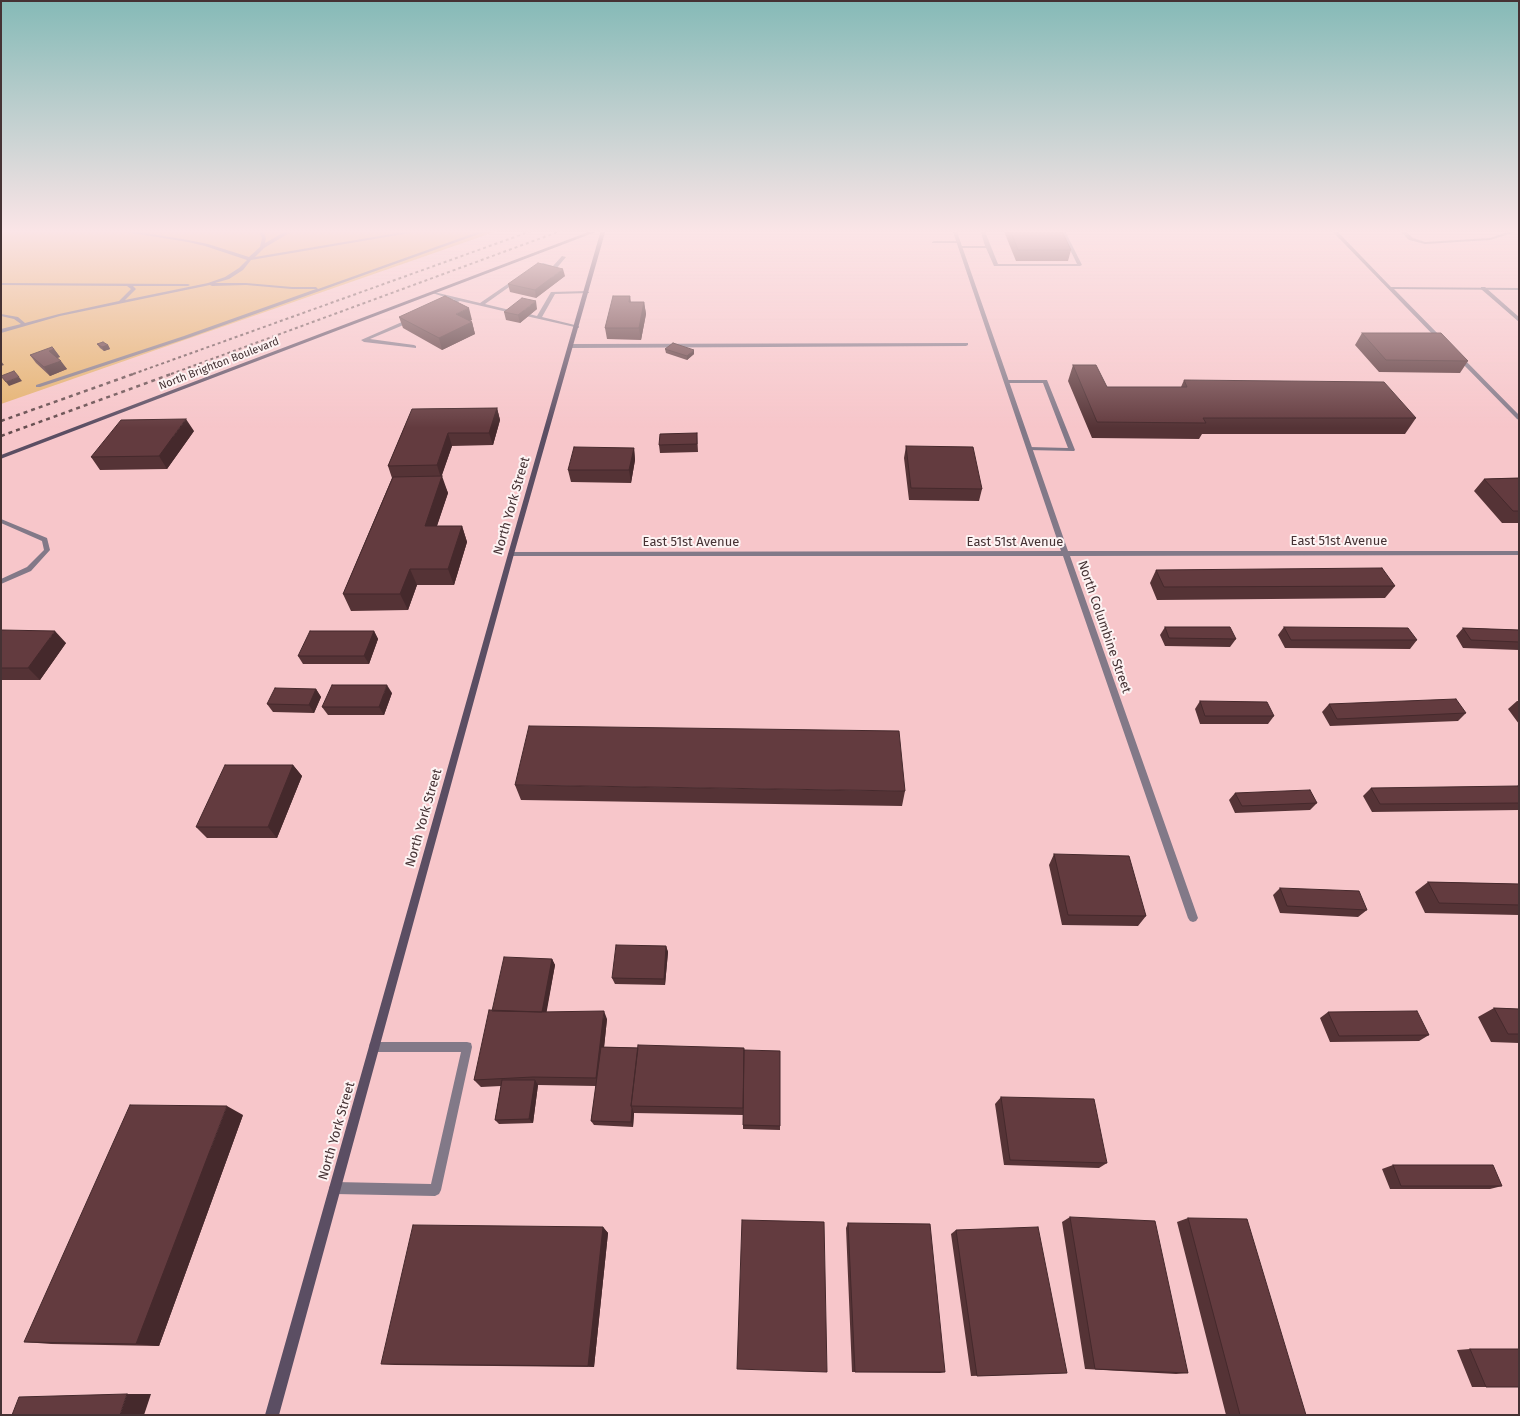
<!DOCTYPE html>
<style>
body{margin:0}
#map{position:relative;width:1520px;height:1416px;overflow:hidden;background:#f7c6ca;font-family:"Fira Sans",sans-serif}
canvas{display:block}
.frame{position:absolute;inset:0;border:2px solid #453234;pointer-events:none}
</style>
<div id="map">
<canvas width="1520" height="1416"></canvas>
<div class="frame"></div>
</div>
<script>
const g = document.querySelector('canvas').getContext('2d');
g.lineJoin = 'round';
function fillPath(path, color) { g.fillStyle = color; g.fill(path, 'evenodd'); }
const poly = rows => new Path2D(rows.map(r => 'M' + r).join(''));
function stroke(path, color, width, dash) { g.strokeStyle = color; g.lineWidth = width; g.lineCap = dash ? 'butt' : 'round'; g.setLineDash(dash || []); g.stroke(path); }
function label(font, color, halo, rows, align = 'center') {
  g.font = font + ' "Fira Sans",sans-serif'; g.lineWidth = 4; g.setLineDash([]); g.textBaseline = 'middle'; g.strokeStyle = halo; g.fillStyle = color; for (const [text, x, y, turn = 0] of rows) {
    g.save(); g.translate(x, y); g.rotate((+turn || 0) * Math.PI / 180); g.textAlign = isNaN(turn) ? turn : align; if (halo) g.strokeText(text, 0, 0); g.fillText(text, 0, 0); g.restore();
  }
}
fillPath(poly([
 [1,229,503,229,1,404]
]), '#e4b16c');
fillPath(poly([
 [107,229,120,229,188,240,208,244,249,257,260,247,262,238,258,229,262,229,266,238,265,243,290,229,296,229,264,248,255,257,421,229,433,229,251,260,243,270,229,279,215,283,246,283,292,287,316,287,318,289,486,229,493,229,188,338,40,387,36,387,36,385,184,336,316,289,292,289,246,285,212,286,210,285,60,316,1,333,1,329,21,324,14,319,1,316,1,314,18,317,25,323,59,314,119,301,131,289,127,286,1,285,1,283,188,284,190,285,188,286,133,286,136,289,125,300,208,283,225,277,239,268,247,260,205,246,188,242,107,229],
 [980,229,984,229,998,264,1077,264,1060,229,1064,229,1082,265,1080,266,994,266,986,248,960,248,958,247,960,246,985,246,980,229],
 [1398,229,1403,229,1413,238,1425,242,1490,238,1516,229,1519,229,1519,231,1490,240,1425,244,1409,240,1398,229],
 [934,241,958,241,960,242,958,243,932,243,932,242,934,241],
 [562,256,566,257,556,269,543,266,535,271,531,270,543,263,553,266,562,256],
 [515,279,519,280,485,304,518,312,518,313,516,314,460,301,448,306,444,306,444,304,455,300,432,293,434,292,480,303,515,279],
 [1481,287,1485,287,1519,317,1519,322,1481,289,1481,287],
 [587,291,589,292,589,293,555,294,542,317,579,326,579,328,526,316,529,314,537,316,551,292,587,291],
 [411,318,413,319,413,321,370,339,414,345,416,346,416,348,364,342,361,340,411,318],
 [968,343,968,345,966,346,571,348,568,346,571,344,968,343],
 [1005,380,1047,380,1075,450,1074,451,1027,450,1027,448,1029,447,1068,448,1043,383,1007,383,1004,381,1005,380],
 [1,519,47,538,50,550,31,571,1,584,1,579,27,567,44,550,42,541,1,523,1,519],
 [374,1042,467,1042,471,1043,472,1047,441,1190,439,1194,435,1196,335,1194,331,1192,329,1188,331,1184,335,1182,431,1184,461,1052,374,1052,370,1051,369,1047,370,1043,374,1042]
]), '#827988');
fillPath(poly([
 [952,229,956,229,1068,551,1519,551,1519,555,1070,556,1198,918,1196,921,1193,922,1190,921,1188,918,1063,556,511,556,508,554,511,552,1061,551,952,229],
 [1330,229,1335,229,1391,287,1519,288,1519,290,1394,289,1445,341,1440,342,1330,229],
 [1457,356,1461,356,1519,415,1519,420,1517,419,1457,358,1457,356]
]), '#827988');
fillPath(poly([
 [596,229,606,229,514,554,279,1415,265,1415,508,554,601,230,3,458,1,459,1,455,596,229]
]), '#5b4e63');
stroke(poly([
 [133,374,537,229],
 [171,374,566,229]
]), '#654d4f', 2, [3, 3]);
stroke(poly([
 [1,421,136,373],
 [1,436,174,373]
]), '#654d4f', 2.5, [4, 4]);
fillPath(poly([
 [1003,229,1061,229,1071,250,1068,261,1016,261],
 [565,276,536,298,510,292,508,284],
 [630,296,631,302,644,302,646,314,641,340,607,339,605,328],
 [537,309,520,323,506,320,504,312],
 [399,317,472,320,469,321,472,322,475,334,442,350,403,328],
 [1362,333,1468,361,1460,373,1379,372,1355,345],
 [97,344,108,345,110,349,104,351,100,348],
 [54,349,60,357,57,358,67,369,50,376,36,363,30,355],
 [665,349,694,354,687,360,666,353],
 [1073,365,1107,387,1181,387,1184,380,1416,418,1405,434,1202,434,1199,439,1092,438,1068,381],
 [497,408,500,420,493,445,452,446,441,477,448,493,437,526,462,526,467,542,454,585,417,585,408,610,351,611,343,594,392,478,388,466,412,409],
 [194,431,167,469,100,470,91,457],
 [697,433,698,452,660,453,659,445],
 [906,446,982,489,979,501,909,500,904,458],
 [634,448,635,460,631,483,571,482,568,470],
 [1519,478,1519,523,1502,523,1474,491,1484,479],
 [1156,570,1395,586,1385,598,1157,600,1150,583],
 [1165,627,1236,639,1230,647,1165,646,1160,635],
 [1284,627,1417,640,1410,649,1285,648,1278,635],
 [1463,628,1519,630,1519,650,1463,648,1456,636],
 [1,630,66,643,40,680,1,680],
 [374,631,378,639,369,664,303,664,298,656],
 [316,689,321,697,314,713,273,712,267,704],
 [392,693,384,715,328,715,322,707],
 [1200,701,1274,716,1268,724,1200,724,1195,709],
 [1517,701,1519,701,1519,724,1508,709],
 [1329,704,1466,713,1458,721,1330,726,1322,712],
 [293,765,302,776,277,838,207,838,196,827],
 [515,785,905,791,902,806,521,800],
 [1371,788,1519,788,1519,810,1372,812,1363,796],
 [1235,793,1317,803,1310,810,1235,813,1229,800],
 [1054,854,1146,916,1138,926,1062,925,1049,865],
 [1428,882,1519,884,1519,915,1425,913,1415,892],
 [1280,888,1367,910,1358,917,1280,913,1273,895],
 [666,946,668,952,665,985,615,984,612,978],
 [552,959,555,965,546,1012,607,1019,604,1047,744,1050,780,1126,780,1130,743,1129,743,1115,634,1113,633,1127,594,1125,591,1121,596,1086,538,1085,533,1123,499,1124,495,1120,501,1086,481,1087,474,1080,492,1011],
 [1494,1008,1519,1009,1519,1043,1491,1042,1478,1017],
 [1328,1012,1429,1035,1419,1041,1330,1042,1320,1018],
 [1001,1097,1107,1163,1099,1168,1004,1165,995,1104],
 [243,1115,159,1346,51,1344,24,1342],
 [1393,1165,1502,1186,1490,1189,1390,1189,1382,1169],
 [1070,1217,1188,1373,1176,1374,1085,1369,1062,1222],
 [1188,1218,1306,1415,1226,1415,1177,1222],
 [848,1223,945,1372,940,1373,852,1372,846,1228],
 [603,1227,608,1233,594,1367,395,1365,381,1364],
 [956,1230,1067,1373,971,1376,951,1234],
 [1470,1349,1519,1387,1472,1387,1457,1350]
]), '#553336');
fillPath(poly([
 [563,269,565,276,536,298,535,290],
 [536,301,537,309,520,323,518,315],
 [644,302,646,314,641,340,639,328],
 [469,308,472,320,459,326,456,314],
 [472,322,475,334,442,350,439,338],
 [108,345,110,349,104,351,102,347],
 [54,349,60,357,54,359,49,351],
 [694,350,694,354,687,360,687,356],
 [1,361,4,365,1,366],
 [61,361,67,369,50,376,44,367],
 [19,377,22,381,9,386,6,382],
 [497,408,500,420,493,445,489,433],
 [186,419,194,431,167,469,159,456],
 [448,433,452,446,441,478,437,465],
 [634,448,635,460,631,483,629,470],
 [442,476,448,493,431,543,425,526],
 [462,526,467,542,454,585,448,569],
 [410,569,417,585,408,610,400,594],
 [55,631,66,643,40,680,28,668],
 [374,631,378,639,369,664,364,656],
 [387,685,392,693,384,715,379,707],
 [316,689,321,697,314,713,309,705],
 [293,765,302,776,277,838,268,827],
 [666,946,668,952,665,985,664,979],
 [552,959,555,965,545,1021,541,1015],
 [604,1011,607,1019,600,1086,596,1078],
 [535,1080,538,1085,533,1123,529,1119],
 [227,1106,243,1115,159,1346,136,1344],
 [632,1108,634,1113,633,1127,631,1122],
 [603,1227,608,1233,594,1367,588,1366],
 [127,1394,151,1394,144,1415,120,1415]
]), '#45292c');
const building = poly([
 [1010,229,1061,229,1071,250,1018,250,1010,229],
 [538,263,563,269,535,290,508,284,538,263],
 [445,296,469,308,456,314,472,322,439,338,399,317,445,296],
 [613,296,630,296,629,302,644,302,639,328,605,328,613,296],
 [522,298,536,301,518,315,504,312,522,298],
 [1362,333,1441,333,1468,361,1386,360,1362,333],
 [103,342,108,345,102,347,97,344,103,342],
 [673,343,694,350,687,356,665,349,673,343],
 [52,347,54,349,49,351,61,361,44,367,30,355,52,347],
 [1073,365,1096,365,1107,387,1187,387,1184,380,1384,382,1416,418,1203,418,1206,423,1097,422,1073,365],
 [14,371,19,377,6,382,1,376,14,371],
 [497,408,489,433,448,433,437,465,388,466,412,409,497,408],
 [186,419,159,456,91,457,121,420,186,419],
 [697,433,697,444,659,445,660,434,697,433],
 [906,446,973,447,982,489,911,488,906,446],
 [574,447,634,448,629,470,568,470,574,447],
 [442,476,425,526,462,526,448,569,410,569,400,594,343,594,393,477,442,476],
 [1519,478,1519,511,1513,511,1484,479,1519,478],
 [1382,568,1395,586,1164,587,1156,570,1382,568],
 [1165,627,1230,627,1236,639,1169,638,1165,627],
 [1284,627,1408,628,1417,640,1291,640,1284,627],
 [1463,628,1519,630,1519,642,1471,640,1463,628],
 [1,630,55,631,28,668,1,668,1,630],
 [310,631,374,631,364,656,298,656,310,631],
 [332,685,387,685,379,707,322,707,332,685],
 [275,688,316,689,309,705,267,704,275,688],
 [1456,699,1466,713,1337,719,1329,704,1456,699],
 [1200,701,1267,702,1274,716,1205,716,1200,701],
 [529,726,899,731,905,791,515,785,529,726],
 [225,765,293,765,268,827,196,827,225,765],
 [1518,786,1519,788,1519,803,1380,804,1371,788,1518,786],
 [1310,790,1317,803,1242,806,1235,793,1310,790],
 [1054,854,1129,856,1146,916,1068,915,1054,854],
 [1428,882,1519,884,1519,905,1439,903,1428,882],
 [1280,888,1359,891,1367,910,1287,906,1280,888],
 [616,945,666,946,664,979,612,978,616,945],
 [504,957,552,959,542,1012,492,1011,504,957],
 [1494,1008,1519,1009,1519,1034,1508,1034,1494,1008],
 [489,1010,540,1012,604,1011,596,1078,533,1077,474,1080,489,1010],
 [1417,1011,1429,1035,1339,1036,1328,1012,1417,1011],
 [638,1045,744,1048,743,1108,631,1106,638,1045],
 [601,1047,638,1048,631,1106,632,1108,631,1122,591,1121,601,1047],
 [744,1050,780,1051,780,1126,743,1125,744,1050],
 [502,1080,535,1080,529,1119,495,1120,502,1080],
 [1001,1097,1094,1099,1107,1163,1010,1160,1001,1097],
 [130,1105,227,1106,136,1344,24,1342,130,1105],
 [1393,1165,1493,1165,1502,1186,1401,1186,1393,1165],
 [1070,1217,1155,1221,1188,1373,1095,1369,1070,1217],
 [1188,1218,1247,1219,1306,1415,1240,1415,1188,1218],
 [742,1220,824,1222,827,1372,737,1369,742,1220],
 [848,1223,930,1224,945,1372,855,1372,848,1223],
 [413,1225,603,1227,588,1366,381,1364,413,1225],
 [1038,1227,1067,1373,977,1376,956,1230,1038,1227],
 [1470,1349,1519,1349,1519,1387,1486,1387,1470,1349],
 [127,1394,120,1415,12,1415,19,1397,127,1394]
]);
fillPath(building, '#633b3f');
stroke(building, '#45292c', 1);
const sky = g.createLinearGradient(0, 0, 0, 428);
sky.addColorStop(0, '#85bab7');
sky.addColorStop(0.54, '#fbe5e7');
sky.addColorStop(1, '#fbe5e700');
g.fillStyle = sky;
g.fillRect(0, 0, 1520, 428);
label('11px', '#453234', '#fdf3f3', [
 ["North Brighton Boulevard",219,364,-21]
]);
label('13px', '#453234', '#fdf3f3', [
 ["North York Street",512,506,-74],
 ["East 51st Avenue",1339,541],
 ["East 51st Avenue",691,542],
 ["East 51st Avenue",1015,542],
 ["North Columbine Street",1104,627,71],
 ["North York Street",424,818,-74],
 ["North York Street",337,1131,-74]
]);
</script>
